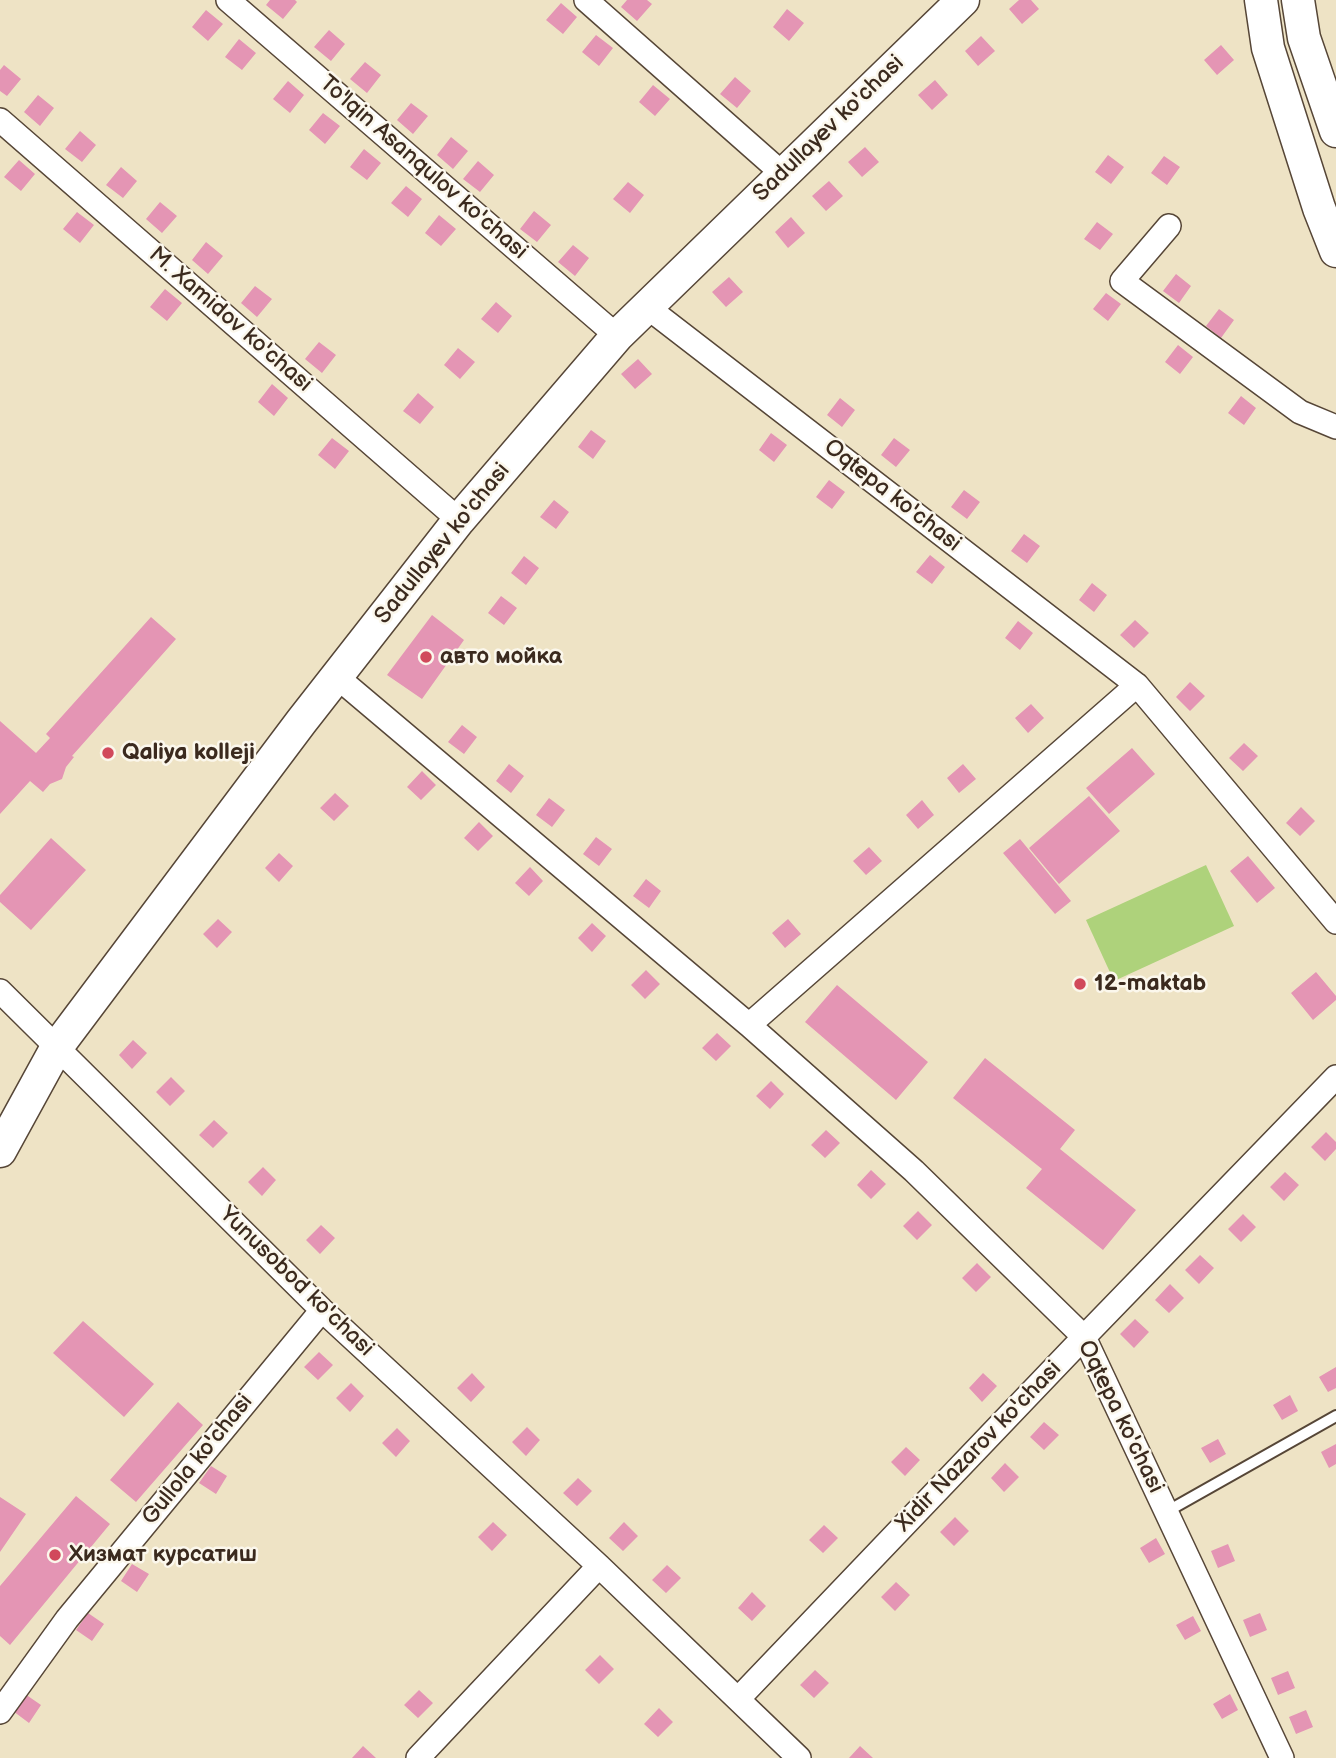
<!DOCTYPE html>
<meta charset="utf-8">
<style>
body{margin:0}
canvas{display:block;background:#eee3c5}
</style>
<canvas width="1336" height="1758"></canvas>
<script>
const g = document.querySelector('canvas').getContext('2d');
g.lineJoin = 'round';
function fillPath(path, color) { g.fillStyle = color; g.fill(path, 'evenodd'); }
const poly = rows => new Path2D(rows.map(r => 'M' + r).join(''));
function stroke(path, color, width, dash) { g.strokeStyle = color; g.lineWidth = width; g.lineCap = dash ? 'butt' : 'round'; g.setLineDash(dash || []); g.stroke(path); }
function label(font, color, halo, rows, align = 'center') {
  g.font = font + ' "Balsamiq Sans",sans-serif'; g.lineWidth = 5; g.setLineDash([]); g.textBaseline = 'middle'; g.strokeStyle = halo; g.fillStyle = color; for (const [text, x, y, turn = 0] of rows) {
    g.save(); g.translate(x, y); g.rotate((+turn || 0) * Math.PI / 180); g.textAlign = isNaN(turn) ? turn : align; if (halo) g.strokeText(text, 0, 0); g.fillText(text, 0, 0); g.restore();
  }
}
fillPath(poly([
 [1206,865,1234,926,1114,981,1086,920]
]), '#aed27b');
fillPath(poly([
 [270,0,295,0,297,2,283,19,266,5],
 [627,0,647,0,652,4,637,21,621,7],
 [1019,0,1031,0,1039,9,1022,24,1009,9],
 [561,3,577,17,563,34,546,20],
 [787,9,804,23,789,41,773,27],
 [206,10,223,24,208,41,192,27],
 [329,30,345,44,331,61,314,47],
 [596,35,613,48,599,66,582,52],
 [981,36,995,51,978,66,965,51],
 [239,39,256,53,242,70,225,57],
 [1221,45,1234,60,1217,75,1204,60],
 [365,62,381,75,367,93,350,79],
 [4,65,21,79,7,96,0,91,0,70],
 [735,77,751,91,737,108,720,94],
 [935,80,948,95,932,110,918,95],
 [288,81,304,95,290,113,273,99],
 [653,85,670,99,655,116,639,102],
 [38,95,54,108,40,126,24,112],
 [411,103,428,116,413,134,397,120],
 [323,113,340,126,325,144,309,130],
 [80,131,96,145,82,162,65,149],
 [451,137,468,151,453,169,437,155],
 [865,147,879,162,862,177,848,162],
 [364,149,381,163,367,180,350,167],
 [1108,155,1124,167,1111,184,1095,172],
 [1164,156,1180,167,1167,185,1151,173],
 [19,160,35,174,21,191,4,177],
 [478,161,494,175,480,192,463,179],
 [121,167,137,181,123,198,106,185],
 [829,181,843,196,826,211,812,196],
 [628,182,644,195,630,213,613,199],
 [406,186,422,199,408,217,391,203],
 [160,202,177,216,162,233,146,219],
 [534,211,551,225,537,242,520,229],
 [77,212,94,225,80,243,63,229],
 [439,215,456,229,441,246,425,233],
 [791,217,805,233,788,248,775,232],
 [1097,222,1113,234,1100,250,1084,239],
 [206,242,223,256,208,274,192,260],
 [573,245,589,258,575,276,558,262],
 [1176,274,1191,286,1179,303,1163,291],
 [729,277,743,292,726,307,712,292],
 [255,286,272,299,257,317,241,303],
 [165,289,182,303,167,321,150,307],
 [1106,293,1121,304,1108,321,1093,309],
 [496,302,512,316,498,333,481,319],
 [1219,309,1234,320,1221,338,1206,326],
 [319,342,336,355,322,373,305,359],
 [1178,345,1193,357,1180,374,1165,362],
 [458,348,475,362,460,379,444,365],
 [638,359,652,374,635,389,621,374],
 [272,384,288,398,274,416,258,402],
 [418,393,434,407,420,424,403,411],
 [1241,396,1256,408,1244,425,1228,413],
 [840,398,855,410,842,427,827,415],
 [591,430,606,441,593,459,578,447],
 [771,433,787,445,774,462,759,450],
 [332,438,349,451,335,469,318,455],
 [894,438,910,450,896,467,881,455],
 [829,480,845,492,832,509,816,497],
 [964,490,980,502,967,519,951,507],
 [554,500,569,512,556,529,540,517],
 [1024,534,1040,546,1027,563,1011,551],
 [930,555,945,567,932,584,916,572],
 [524,556,539,568,526,585,511,573],
 [1092,583,1107,595,1094,612,1079,600],
 [501,596,517,608,504,625,488,613],
 [432,615,464,640,422,699,387,675],
 [151,617,176,639,72,756,74,757,66,767,62,779,50,784,43,792,30,781,0,814,0,721,36,753,50,738,46,734],
 [1135,620,1149,633,1134,648,1120,635],
 [1018,621,1033,633,1020,650,1005,638],
 [1190,682,1205,696,1190,711,1176,697],
 [1031,704,1044,718,1028,733,1015,718],
 [462,725,477,737,464,754,448,742],
 [1244,743,1258,756,1243,771,1229,758],
 [1132,748,1155,774,1109,814,1086,788],
 [509,764,524,776,511,793,496,781],
 [963,764,976,779,959,793,947,778],
 [422,771,436,785,421,800,407,787],
 [335,793,349,806,334,821,320,808],
 [1089,796,1120,831,1059,884,1029,848],
 [549,798,565,810,552,827,536,815],
 [922,800,934,815,918,829,906,815],
 [1301,807,1315,821,1300,836,1286,823],
 [479,822,493,836,478,851,464,838],
 [596,837,612,849,599,866,583,854],
 [51,838,86,870,31,930,0,902,0,895],
 [1020,839,1071,901,1055,914,1003,853],
 [869,847,882,861,866,875,853,861],
 [279,853,293,866,279,882,265,868],
 [1248,856,1275,888,1257,903,1230,871],
 [530,867,543,881,529,896,515,883],
 [646,879,661,891,649,908,633,896],
 [218,919,232,932,217,948,203,934],
 [788,919,801,934,785,948,772,933],
 [592,923,606,936,592,952,578,938],
 [646,970,660,984,645,999,631,985],
 [1316,972,1336,996,1336,1000,1313,1020,1291,993],
 [837,985,928,1062,896,1100,805,1022],
 [717,1033,731,1046,716,1061,702,1048],
 [133,1040,147,1053,132,1069,119,1055],
 [985,1058,1075,1130,1060,1149,1136,1210,1103,1250,1026,1188,1042,1169,953,1098],
 [171,1077,185,1091,170,1106,156,1092],
 [771,1081,784,1094,770,1109,756,1096],
 [214,1120,228,1133,213,1148,199,1135],
 [826,1130,840,1143,825,1158,811,1145],
 [1326,1132,1336,1142,1336,1149,1325,1161,1311,1147],
 [263,1167,276,1180,262,1196,248,1182],
 [871,1170,886,1184,871,1199,857,1185],
 [1285,1172,1299,1185,1284,1201,1270,1187],
 [918,1211,932,1225,917,1240,903,1226],
 [1243,1214,1256,1227,1241,1242,1228,1229],
 [321,1225,335,1238,320,1254,306,1240],
 [1200,1255,1214,1268,1199,1284,1185,1270],
 [977,1263,991,1277,976,1292,962,1278],
 [1170,1284,1184,1298,1169,1313,1155,1300],
 [1135,1319,1149,1332,1134,1348,1120,1334],
 [83,1321,154,1384,124,1417,53,1353],
 [319,1352,333,1365,318,1380,304,1367],
 [1336,1367,1336,1388,1328,1392,1319,1377],
 [472,1373,485,1387,471,1402,457,1388],
 [983,1373,997,1386,982,1402,969,1388],
 [351,1383,364,1396,350,1412,336,1398],
 [1290,1395,1298,1411,1282,1420,1273,1405],
 [178,1402,203,1425,136,1502,110,1480],
 [1044,1422,1059,1435,1044,1450,1030,1437],
 [527,1427,540,1440,526,1456,512,1442],
 [397,1428,410,1441,396,1457,382,1443],
 [1218,1439,1226,1454,1210,1463,1201,1448],
 [1336,1444,1336,1464,1329,1468,1321,1452],
 [906,1447,920,1460,905,1476,891,1462],
 [1005,1463,1019,1477,1004,1492,991,1478],
 [211,1466,227,1476,216,1494,199,1483],
 [578,1478,592,1491,577,1506,563,1493],
 [76,1496,110,1524,10,1645,0,1636,0,1586],
 [0,1497,26,1514,0,1552],
 [955,1517,969,1531,954,1546,940,1532],
 [493,1522,507,1535,492,1551,478,1537],
 [624,1522,638,1536,623,1551,609,1538],
 [824,1525,838,1538,823,1553,809,1540],
 [1156,1538,1165,1554,1149,1563,1140,1548],
 [1228,1544,1235,1561,1218,1568,1211,1551],
 [132,1564,149,1574,137,1592,121,1581],
 [667,1565,681,1578,666,1593,652,1580],
 [896,1582,910,1595,895,1611,881,1597],
 [752,1592,766,1606,752,1621,738,1608],
 [88,1613,104,1624,92,1641,76,1630],
 [1260,1613,1267,1630,1250,1637,1243,1620],
 [1193,1616,1201,1631,1185,1640,1176,1625],
 [600,1655,614,1669,599,1684,585,1670],
 [815,1670,829,1683,814,1698,800,1685],
 [1288,1671,1295,1688,1278,1695,1271,1678],
 [419,1690,433,1703,418,1718,404,1705],
 [25,1694,41,1705,29,1723,13,1711],
 [1230,1694,1238,1710,1222,1719,1213,1704],
 [659,1708,673,1722,658,1737,644,1724],
 [1306,1710,1313,1727,1296,1734,1289,1717],
 [363,1746,376,1758,352,1758],
 [860,1746,873,1758,849,1758]
]), '#e495b4');
const service = poly([
 [1166,1512,1336,1416]
]);
const minor = poly([
 [228,0,617,336],
 [586,0,783,174],
 [0,120,459,520],
 [1169,226,1122,281,1300,412,1336,427],
 [647,307,1137,685,1336,922],
 [337,677,749,1025,914,1171,1084,1337,1282,1758],
 [0,991,322,1310,599,1566,799,1758],
 [749,1025,1137,685],
 [739,1698,1084,1337,1336,1077],
 [0,1712,67,1619,322,1310],
 [418,1758,599,1566]
]);
const secondary = poly([
 [1261,0,1268,48,1319,208,1336,251],
 [1298,0,1304,38,1336,131],
 [0,1151,57,1047,301,722,459,520,617,336,963,0]
]);
stroke(service, '#564637', 14);
stroke(minor, '#564637', 26);
stroke(secondary, '#564637', 35);
stroke(service, '#fff', 10);
stroke(minor, '#fff', 23);
stroke(secondary, '#fff', 32);
for (const [x, y, r, color] of [
 [426,657,7,"#d1495b"],
 [108,753,7,"#d1495b"],
 [1080,984,7,"#d1495b"],
 [55,1555,7,"#d1495b"]
]) { const dot = new Path2D(); dot.arc(x, y, r, 0, 2 * Math.PI); g.fillStyle = color; g.fill(dot); stroke(dot, '#fbf7ec', 2.5); }
label('23px', '#3b2a1e', '#fbf7ec', [
 ["Sadullayev ko'chasi",829,129,-44],
 ["To'lqin Asanqulov ko'chasi",423,168,41],
 ["M. Xamidov ko'chasi",230,320,41],
 ["Oqtepa ko'chasi",892,496,38],
 ["Sadullayev ko'chasi",443,544,-51],
 ["Yunusobod ko'chasi",296,1282,44],
 ["Oqtepa ko'chasi",1120,1417,64],
 ["Xidir Nazarov ko'chasi",979,1447,-46],
 ["Gullola ko'chasi",198,1460,-51]
]);
label('bold 23px', '#3b2a1e', '#fbf7ec', [
 ["авто мойка",440,657],
 ["Qaliya kolleji",122,753],
 ["12-maktab",1094,984],
 ["Хизмат курсатиш",69,1555]
], 'left');
</script>
